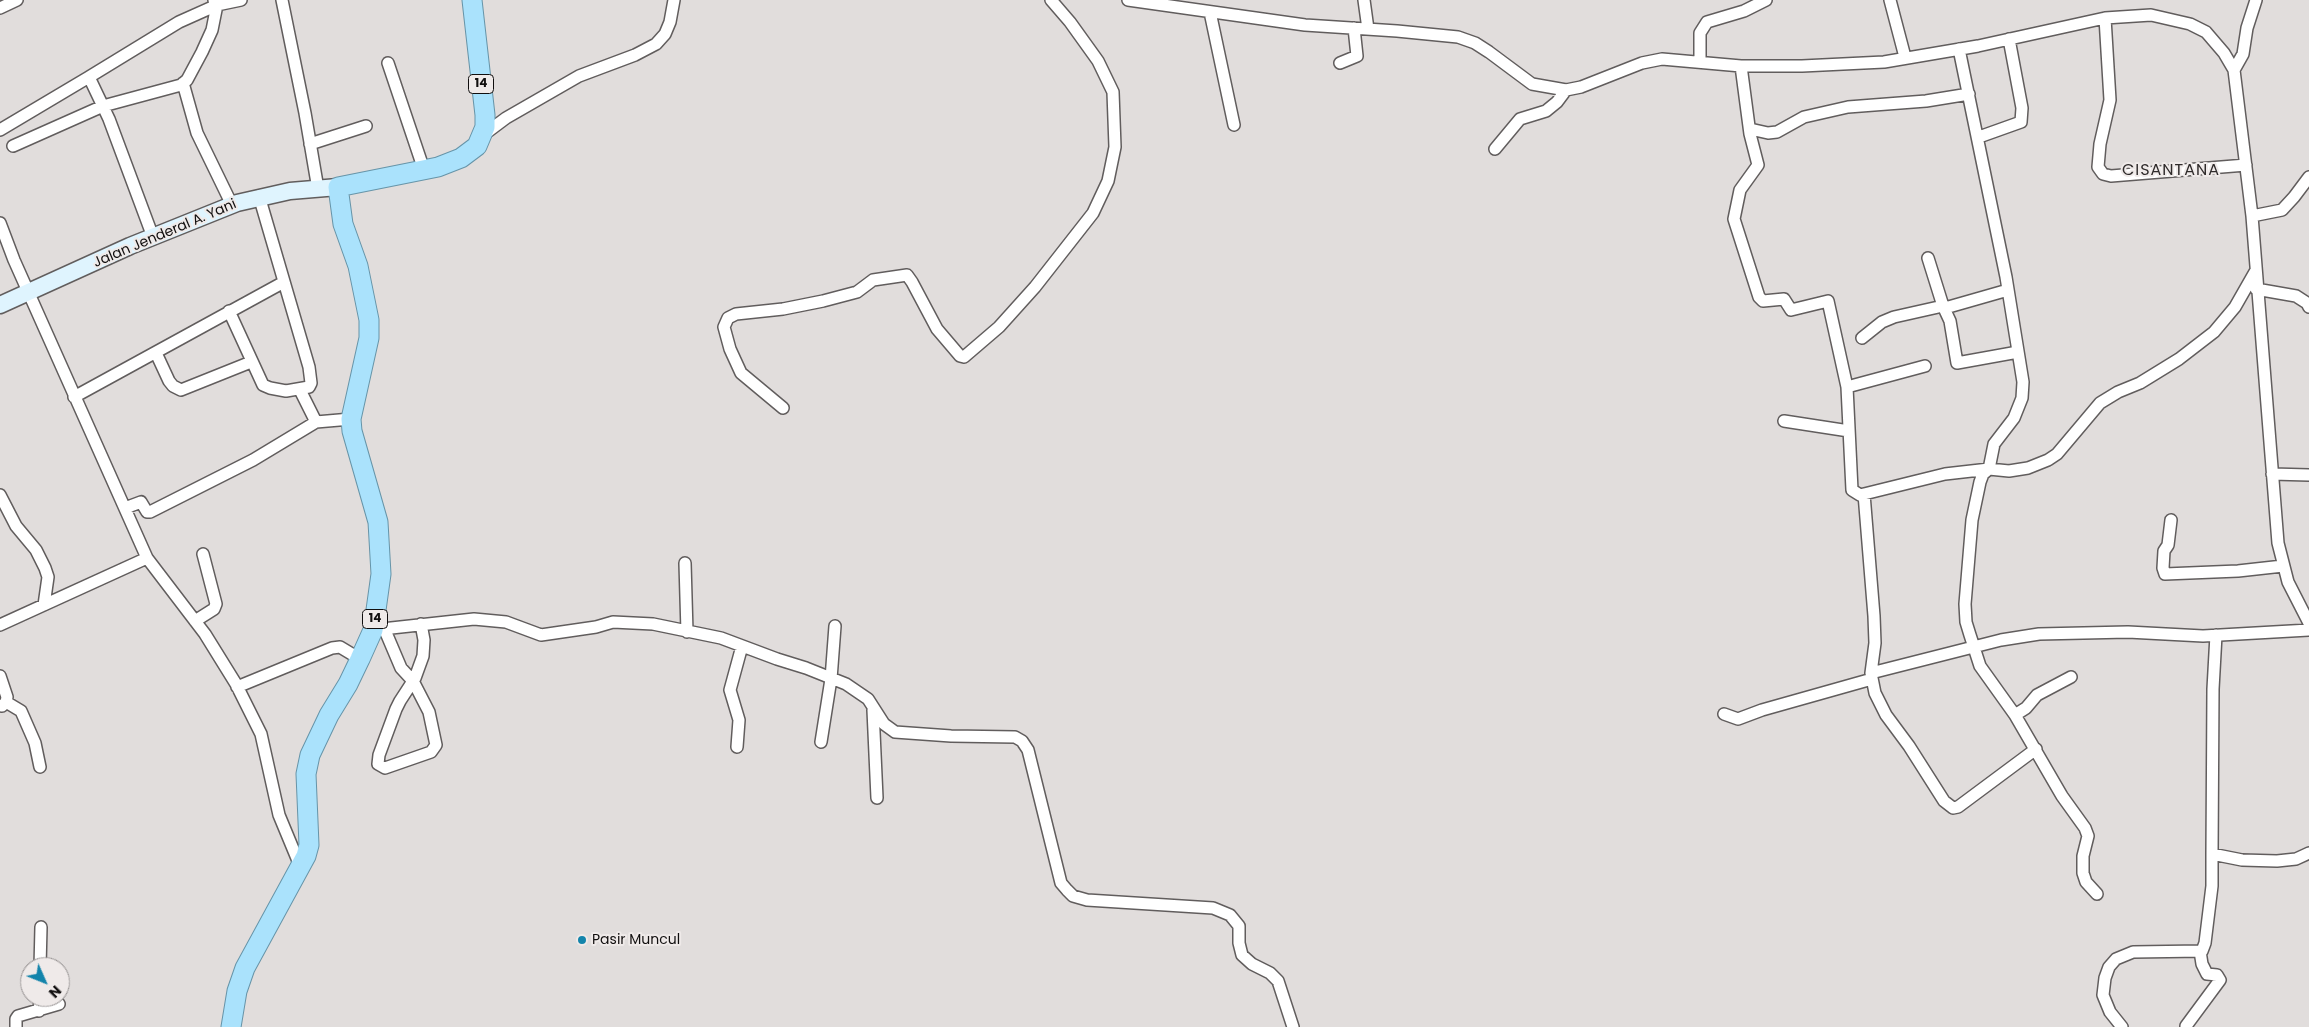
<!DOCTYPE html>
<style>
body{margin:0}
#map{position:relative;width:2309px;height:1027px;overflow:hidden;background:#e1dddc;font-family:Poppins,sans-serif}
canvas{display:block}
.north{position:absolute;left:20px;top:957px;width:50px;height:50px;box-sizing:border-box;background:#efeae9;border:1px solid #969292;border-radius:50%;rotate:134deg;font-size:14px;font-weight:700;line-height:20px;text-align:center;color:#110f0f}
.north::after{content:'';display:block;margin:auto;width:18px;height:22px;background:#1384ab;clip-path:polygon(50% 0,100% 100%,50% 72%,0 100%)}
</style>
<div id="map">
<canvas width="2309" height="1027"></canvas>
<div class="north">N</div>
</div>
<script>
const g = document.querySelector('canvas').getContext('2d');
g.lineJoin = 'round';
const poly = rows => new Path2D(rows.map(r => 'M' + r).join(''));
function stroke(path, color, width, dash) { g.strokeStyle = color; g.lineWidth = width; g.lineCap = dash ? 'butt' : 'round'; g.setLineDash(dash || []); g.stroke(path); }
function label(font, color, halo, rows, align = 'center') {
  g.font = font + ' Poppins,sans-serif'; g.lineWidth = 4; g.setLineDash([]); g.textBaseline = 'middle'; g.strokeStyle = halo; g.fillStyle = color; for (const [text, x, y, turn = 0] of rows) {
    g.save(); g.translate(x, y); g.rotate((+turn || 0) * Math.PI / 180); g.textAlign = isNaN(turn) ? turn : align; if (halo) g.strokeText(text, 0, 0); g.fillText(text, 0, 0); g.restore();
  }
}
const minor = poly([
 [214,0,217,5,241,0],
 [282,0,305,113,318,189],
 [1128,0,1305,25,1397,31,1458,37,1475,43,1489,52,1532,84,1566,90,1581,87,1642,63,1662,59,1741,66,1802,66,1884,62,1978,46,2105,18,2151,15,2190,24,2206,32,2224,53,2234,70,2252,216,2278,543,2288,582,2309,623],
 [1364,0,1368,29],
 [1890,0,1905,57],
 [0,8,17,0],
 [1210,12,1234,125],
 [2105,18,2110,100,2100,144,2098,167,2103,174,2111,176,2246,165],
 [1700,61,1700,33,1707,22,1744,11,1766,0],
 [388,63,424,170],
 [1340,63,1357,56,1354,28],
 [1741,66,1750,134,1758,165,1740,190,1734,219,1759,297,1763,301,1784,299,1791,310,1828,301,1847,387,1925,366],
 [2234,70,2243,54,2247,28,2256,0],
 [183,83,197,133,232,205],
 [1750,129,1768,133,1777,132,1804,117,1848,107,1926,101,1969,94],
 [0,130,89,77,109,119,153,237],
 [482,136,506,118,579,76,635,55,656,44,665,34,670,22,674,0],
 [1979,137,2021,122,2022,108,2009,39],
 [310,144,366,126],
 [13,146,103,106,181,85,187,80,202,52,212,30,217,5,179,22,89,77],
 [1495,149,1520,119,1546,111,1557,102,1566,90],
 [2252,216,2282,210,2294,197,2309,177],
 [0,223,14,260,147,558,0,625],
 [1928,258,1943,306,1950,321,1957,363,2018,352],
 [2256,289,2296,296,2307,303,2309,307],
 [1945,308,2008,290],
 [229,311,263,385,270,388,286,391,309,387,311,383,309,367,259,196],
 [1862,338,1882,322,1894,317,1943,306],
 [156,353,169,381,173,386,181,390,251,362],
 [1847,387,1852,490,1860,495,1945,474,1989,469,1994,444,2014,418,2022,398,2023,382,2006,277,1959,49],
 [300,390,316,422,351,419],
 [74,397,284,282],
 [783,408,741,373,730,349,724,327,728,318,736,314,783,309,823,301,857,292,873,280,907,275,912,282,937,329,960,356,964,357,999,327,1035,287,1093,213,1108,181,1115,147,1113,92,1098,61,1070,22,1051,0],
 [1784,421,1849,431],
 [2272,474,2309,475],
 [1864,494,1874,616,1875,643,1871,673,1875,693,1886,715,1909,746,1944,801,1953,808,1958,807,2036,749],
 [0,495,16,526,36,550,45,568,48,577,44,605],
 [125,508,141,502,147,512,150,512,253,460,316,422],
 [2171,520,2168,545,2164,551,2163,568,2165,574,2238,571,2283,566],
 [147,558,205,634,236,684,261,734,279,815,301,868],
 [685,563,687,632],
 [195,621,214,609,216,604,203,554],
 [384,628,401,668,413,681,429,712,436,745,431,752,385,768,378,764,379,755,396,709,400,701,413,681,415,678,423,656,424,640,421,624],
 [373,630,474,619,506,622,541,635,596,627,613,622,653,624,721,638,777,659,806,668,846,684,868,699,884,724,895,732,951,736,1015,737,1022,741,1028,750,1061,883,1067,890,1073,896,1087,900,1213,908,1230,915,1239,926,1239,943,1242,955,1252,964,1270,973,1278,981,1293,1027],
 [1871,673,2001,640,2039,634,2128,632,2203,636,2309,630],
 [0,676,7,697,6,702,2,706],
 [237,687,332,648,340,647,360,659],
 [6,702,21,711,35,743,40,767],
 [873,710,877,798],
 [1724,714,1738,719,1762,710,1872,679],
 [2015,715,2026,708,2037,695,2071,677],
 [821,742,831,679,835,626],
 [737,747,739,720,730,690,742,646],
 [2212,854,2213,689,2216,635],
 [2097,894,2086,882,2083,873,2083,856,2088,836,2085,828,2062,796,2015,715,1980,666,1970,635,1966,622,1965,604,1972,520,1980,482,1983,474,1989,469,2009,471,2028,468,2048,460,2057,454,2100,403,2118,392,2140,383,2179,359,2214,332,2235,307,2255,272],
 [40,967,41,927],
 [39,1011,40,997],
 [2186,1026,2220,980,2217,975,2207,974,2202,964,2200,951],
 [16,1027,16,1019,18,1016,59,1004],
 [2122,1027,2110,1012,2103,995,2105,978,2109,967,2116,959,2133,952,2202,951,2205,943,2212,886,2212,854,2242,860,2277,861,2296,859,2309,853]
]);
const secondary = poly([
 [0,305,130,246,237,203,290,191,338,187]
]);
const trunk = poly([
 [231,1027,237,991,245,968,306,856,309,845,306,774,310,755,329,715,348,684,360,659,373,630,376,610,381,574,378,522,352,431,351,419,369,338,369,320,358,266,343,224,338,187,438,167,461,158,477,146,485,127,485,115,472,0]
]);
stroke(minor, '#615d5d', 14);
stroke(secondary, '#615d5d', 19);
stroke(trunk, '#6694a8', 21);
stroke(minor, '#fff', 11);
stroke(secondary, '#dff4fe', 16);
stroke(trunk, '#aae2fc', 19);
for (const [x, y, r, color] of [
 [582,940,5,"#1384ab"]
]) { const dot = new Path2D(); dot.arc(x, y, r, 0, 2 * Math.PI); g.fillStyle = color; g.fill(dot); stroke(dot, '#efeae9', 2); }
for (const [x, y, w] of [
 [481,84,25],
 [375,619,25]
]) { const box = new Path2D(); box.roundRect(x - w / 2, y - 9.5, w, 19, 4); g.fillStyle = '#efeae9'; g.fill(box); stroke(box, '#110f0f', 1); }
label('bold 12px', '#110f0f', null, [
 ["14",481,84],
 ["14",375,619]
]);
label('14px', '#110f0f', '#efeae9', [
 ["Jalan Jenderal A. Yani",165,234,-23]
]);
label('14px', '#110f0f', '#efeae9', [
 ["Pasir Muncul",592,940]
], 'left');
g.letterSpacing = '1px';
label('16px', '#2f2b2b', '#efeae9', [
 ["CISANTANA",2171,171]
]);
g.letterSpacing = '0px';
</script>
